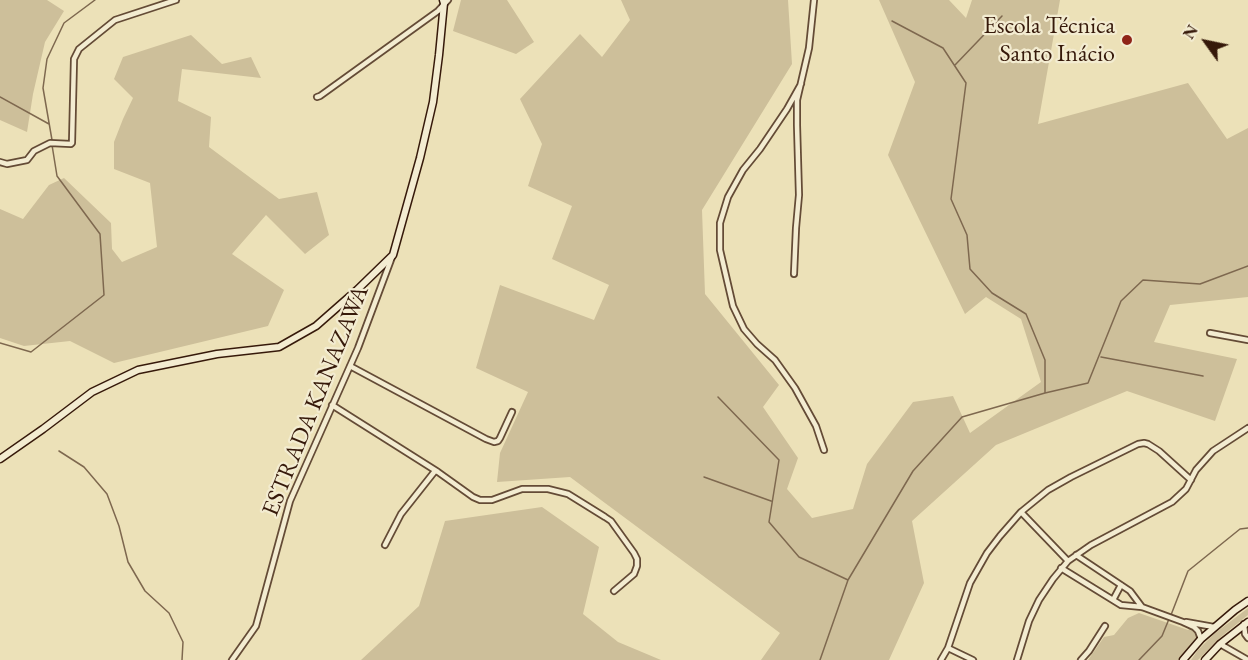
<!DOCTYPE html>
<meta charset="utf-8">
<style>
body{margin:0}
#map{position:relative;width:1248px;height:660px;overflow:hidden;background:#ece1b8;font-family:"EB Garamond",serif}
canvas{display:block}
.north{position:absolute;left:1176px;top:12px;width:60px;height:60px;-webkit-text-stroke:4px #f3ecd1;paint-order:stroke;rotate:303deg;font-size:16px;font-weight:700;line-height:24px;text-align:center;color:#36190a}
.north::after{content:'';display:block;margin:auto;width:21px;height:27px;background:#36190a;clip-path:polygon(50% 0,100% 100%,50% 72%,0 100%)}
</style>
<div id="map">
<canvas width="1248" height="660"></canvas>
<div class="north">N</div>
</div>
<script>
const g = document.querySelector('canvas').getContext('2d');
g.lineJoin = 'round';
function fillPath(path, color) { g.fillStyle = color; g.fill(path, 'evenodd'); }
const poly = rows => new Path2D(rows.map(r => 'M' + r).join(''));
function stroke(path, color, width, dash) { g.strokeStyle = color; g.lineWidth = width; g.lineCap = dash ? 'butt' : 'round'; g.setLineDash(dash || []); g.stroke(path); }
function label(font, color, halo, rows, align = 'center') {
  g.font = font + ' "EB Garamond",serif'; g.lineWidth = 4.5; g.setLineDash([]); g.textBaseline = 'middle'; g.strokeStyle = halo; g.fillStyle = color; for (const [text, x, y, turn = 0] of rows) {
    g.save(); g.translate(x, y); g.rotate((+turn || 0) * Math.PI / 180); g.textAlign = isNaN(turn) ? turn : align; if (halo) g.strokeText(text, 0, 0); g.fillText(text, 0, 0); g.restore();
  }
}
fillPath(poly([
 [0,0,47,0,64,11,45,42,33,94,27,132,0,120],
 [461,0,507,0,534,42,516,54,453,31],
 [621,0,788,0,792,64,702,210,705,294,779,385,763,407,798,458,787,489,812,518,853,509,867,464,913,402,953,396,970,433,1041,382,1021,319,986,297,965,314,888,155,915,82,879,0,949,0,966,18,972,0,1060,0,1038,124,1188,83,1227,139,1248,128,1248,297,1170,305,1154,342,1237,359,1215,421,1127,391,996,445,912,521,924,583,889,660,761,660,780,633,570,477,497,482,500,453,528,392,476,368,500,285,594,320,609,285,552,259,572,206,528,186,542,144,520,99,580,34,602,57,630,20],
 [191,35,222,64,251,57,261,78,182,69,178,101,211,117,209,147,279,199,317,192,329,235,305,254,266,215,232,254,284,290,268,326,114,363,70,341,24,346,0,338,0,209,23,219,49,185,64,178,111,223,112,249,122,262,157,247,150,183,114,169,114,142,123,119,133,98,114,79,123,57],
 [542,507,599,547,583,614,618,642,661,660,361,660,419,606,445,521],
 [1248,608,1248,615,1222,636,1198,660,1191,660,1198,650,1214,634],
 [1139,613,1188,630,1191,627,1194,629,1198,636,1197,638,1179,660,1088,660,1104,637,1114,635,1128,618]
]), '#cdbf9a');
stroke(poly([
 [892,21,943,48,966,83,951,199,967,235,970,269,992,293,1026,314,1045,360,1045,393],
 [955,65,1002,16],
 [0,97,49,124],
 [52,140,43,88,47,59,64,23,95,0],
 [0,343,31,352,104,295,100,234,57,176,52,145],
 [1101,357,1203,376],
 [718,397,779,460,769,522,799,557,848,580],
 [59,451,84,467,107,494,119,526,128,562,145,591,169,613,183,642,182,660],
 [704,477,771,501],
 [1171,615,1188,571,1240,529,1248,528],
 [820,660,848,580,913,471,962,417,1045,393,1088,383,1121,301,1143,280,1200,284,1248,266],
 [1139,660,1162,636,1169,619]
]), '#7e684f', 1.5);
const minor = poly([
 [801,84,787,109,760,149,743,170,728,197,720,223,720,250,733,306,744,329,757,344,775,360,795,388,816,426,824,450],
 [317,97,320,96,438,11,448,0],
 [0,162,7,164,27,160,34,151,50,143,71,144,72,143,74,59,79,49,115,20,176,0],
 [794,274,796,228,799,195,797,125,797,100,809,48,814,0],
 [1210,333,1248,340],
 [350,366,486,439,494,442,498,441,500,438,512,412],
 [332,405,438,472,473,497,480,500,492,500,522,489,548,489,568,494,605,517,611,521,634,553,637,559,637,566,634,574,614,591],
 [1021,512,1068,561],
 [385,545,401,514,435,471],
 [1076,555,1130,591,1142,607],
 [1061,568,1121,605,1142,607,1183,622,1194,627,1198,631,1201,639],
 [1113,600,1121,585],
 [1186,622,1214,627],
 [1244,624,1245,634,1248,638],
 [1220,644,1248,660],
 [948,648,973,660],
 [232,660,256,626,290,501,358,348,392,257],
 [941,660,948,648,970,583,987,553,1000,536,1021,512,1048,490,1071,477,1138,444,1144,443,1148,444,1159,451,1191,480],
 [1017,660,1029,621,1039,600,1053,579,1068,561,1091,545,1172,502,1186,489,1196,470,1213,451,1248,428],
 [1081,660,1089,651,1105,626]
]);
const secondary = poly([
 [0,459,43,429,92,392,138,370,217,354,279,347,316,326,357,290,393,255,420,158,433,102,439,55,444,3,443,0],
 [1183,660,1201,639,1235,610,1248,601],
 [1205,660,1220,644,1248,622]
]);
stroke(minor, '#644b36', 8);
stroke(secondary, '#36190a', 9);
stroke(minor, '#f3ecd1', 4.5);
stroke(secondary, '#f3ecd1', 6);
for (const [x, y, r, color] of [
 [1127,40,6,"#8f2418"]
]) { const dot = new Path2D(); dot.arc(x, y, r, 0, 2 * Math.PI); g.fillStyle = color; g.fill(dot); stroke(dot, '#f3ecd1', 2); }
label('24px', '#36190a', '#f3ecd1', [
 ["Escola Técnica",1115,26],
 ["Santo Inácio",1115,54]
], 'right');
label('24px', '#36190a', '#f3ecd1', [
 ["ESTRADA KANAZAWA",316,401,-68]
]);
</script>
